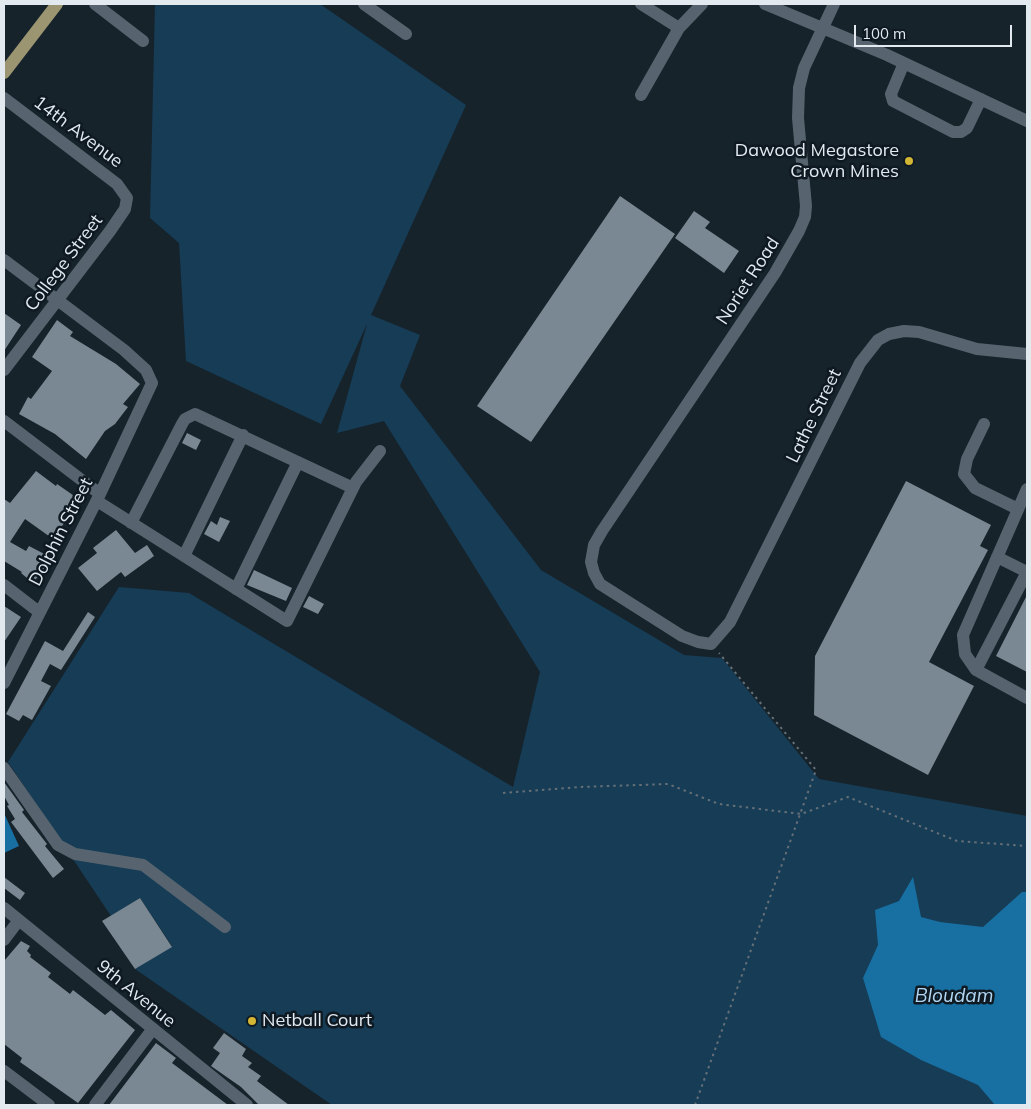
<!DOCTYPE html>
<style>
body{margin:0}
#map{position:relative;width:1031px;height:1109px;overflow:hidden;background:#17232b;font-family:Mulish,sans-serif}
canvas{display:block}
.frame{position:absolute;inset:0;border:5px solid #e2eaf0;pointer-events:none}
.scale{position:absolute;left:854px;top:25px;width:158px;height:22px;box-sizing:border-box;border:2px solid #e2eaf0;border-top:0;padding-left:6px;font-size:15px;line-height:18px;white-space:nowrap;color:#e2eaf0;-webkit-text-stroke:4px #0e1922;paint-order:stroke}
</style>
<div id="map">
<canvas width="1031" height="1109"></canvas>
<div class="frame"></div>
<div class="scale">100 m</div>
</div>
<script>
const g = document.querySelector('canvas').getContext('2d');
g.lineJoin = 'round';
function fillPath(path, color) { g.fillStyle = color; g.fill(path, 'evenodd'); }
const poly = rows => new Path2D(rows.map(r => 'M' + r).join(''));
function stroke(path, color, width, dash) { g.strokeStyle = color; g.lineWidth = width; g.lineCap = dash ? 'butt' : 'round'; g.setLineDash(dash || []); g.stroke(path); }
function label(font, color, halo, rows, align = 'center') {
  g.font = font + ' Mulish,sans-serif'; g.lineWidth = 5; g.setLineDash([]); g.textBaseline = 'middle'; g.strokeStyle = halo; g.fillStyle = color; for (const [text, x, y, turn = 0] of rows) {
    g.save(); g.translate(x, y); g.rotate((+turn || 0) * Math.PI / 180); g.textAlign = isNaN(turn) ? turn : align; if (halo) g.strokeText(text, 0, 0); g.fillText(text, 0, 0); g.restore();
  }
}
fillPath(poly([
 [155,4,320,4,466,105,371,315,420,335,400,386,541,570,684,655,722,658,819,779,1027,816,1027,1105,332,1105,135,969,172,946,140,898,111,916,8,762,119,587,189,593,513,787,540,672,384,421,337,433,367,324,321,424,186,361,179,243,150,218]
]), '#163c56');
fillPath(poly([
 [4,813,19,846,4,853],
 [913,877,921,917,940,922,983,927,1022,892,1027,892,1027,1105,995,1105,978,1085,921,1060,881,1037,863,978,878,945,875,910,899,901]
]), '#176fa2');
fillPath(poly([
 [620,196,675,234,531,442,477,406],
 [694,211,710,222,705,228,739,251,724,273,675,238],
 [4,313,21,325,4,351],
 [57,320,73,332,70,336,116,364,140,384,123,404,128,407,115,424,105,431,86,459,55,434,19,414,28,397,31,399,52,371,32,357],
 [187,433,201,440,196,450,182,443],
 [36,471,56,486,57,484,80,500,53,539,25,519,10,542,26,551,29,546,52,558,33,583,21,573,22,572,4,561,4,499,10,503],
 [906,481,991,525,980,546,988,550,929,662,974,686,928,775,814,715,815,656],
 [220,517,230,521,219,542,204,534,211,521,217,525],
 [116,530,135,553,147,545,154,556,125,577,121,572,97,591,78,568,97,553,93,548],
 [254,570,292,588,286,601,247,585],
 [1027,595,1027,672,996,656],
 [309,596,324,604,318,614,303,607],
 [4,606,21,617,4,642],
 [88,612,95,617,61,670,50,664,41,681,51,686,32,720,23,715,19,721,6,714,45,641,63,651],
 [4,782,24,810,22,812,47,844,45,846,64,869,53,878,11,822,15,819,7,806,9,805,4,796],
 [4,877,25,893,20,900,4,888],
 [140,898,172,947,135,969,102,921],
 [21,941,30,946,27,951,31,955,30,957,51,973,48,977,70,994,73,990,105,1015,111,1010,135,1030,78,1103,20,1062,22,1058,4,1044,4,961],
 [224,1033,246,1049,242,1056,252,1063,248,1067,261,1076,257,1081,289,1105,259,1105,241,1087,211,1066,220,1053,213,1048],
 [156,1043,176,1058,172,1063,228,1105,109,1105]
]), '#7a8893');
stroke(poly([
 [503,793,579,787,668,784,719,804,801,814,848,797,957,841,1027,846],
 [695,1105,816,770,719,653]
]), '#656f77', 2, [2.5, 4]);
stroke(poly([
 [95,4,143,41],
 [364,4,406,34],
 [641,4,679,28],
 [765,4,887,55,1027,121],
 [834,4,804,68,799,88,798,118,806,206,805,217,799,231,775,273,602,531,594,545,591,562,594,573,600,584,682,636,698,642,711,644,730,622,860,363,878,340,889,334,904,331,919,332,977,349,1027,354],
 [904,63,891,94,893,101,953,132,961,132,967,128,981,99],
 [641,95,679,28,702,4],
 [4,98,117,184,127,198,125,209,110,231,4,370],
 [4,260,124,350,146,370,152,383,100,494,4,683],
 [4,421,100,494],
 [984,424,967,459,964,474,975,488,1018,509],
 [1027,489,963,635,965,654,976,670,1027,698],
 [97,501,287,621,356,482,380,451],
 [131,523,182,424,185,419,195,414,353,488],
 [184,556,243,435],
 [997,557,1027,572],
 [4,585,39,612],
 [236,589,298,462],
 [976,670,1027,572],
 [4,768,58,845,75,854,143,865,225,927],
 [4,908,247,1105],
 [4,940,19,920],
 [4,1071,49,1105],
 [95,1105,152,1030]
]), '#57646f', 12);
stroke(poly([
 [4,73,57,4]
]), '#9b9671', 12);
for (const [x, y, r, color] of [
 [909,161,5,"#d4b635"],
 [252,1021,5,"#d4b635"]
]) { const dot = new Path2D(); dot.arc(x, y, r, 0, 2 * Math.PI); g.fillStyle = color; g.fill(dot); stroke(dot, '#0e1922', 2); }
label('18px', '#e2eaf0', '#0e1922', [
 ["14th Avenue",78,132,37],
 ["College Street",64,263,-53],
 ["Noriet Road",748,281,-57],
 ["Lathe Street",814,416,-64],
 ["Dolphin Street",61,532,-63],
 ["9th Avenue",136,994,39]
]);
label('18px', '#e2eaf0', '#0e1922', [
 ["Dawood Megastore",899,151],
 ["Crown Mines",899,172],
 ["Netball Court",262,1021,"left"]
], 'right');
label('italic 19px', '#b2d7f4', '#0e1922', [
 ["Bloudam",954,996]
]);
</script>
